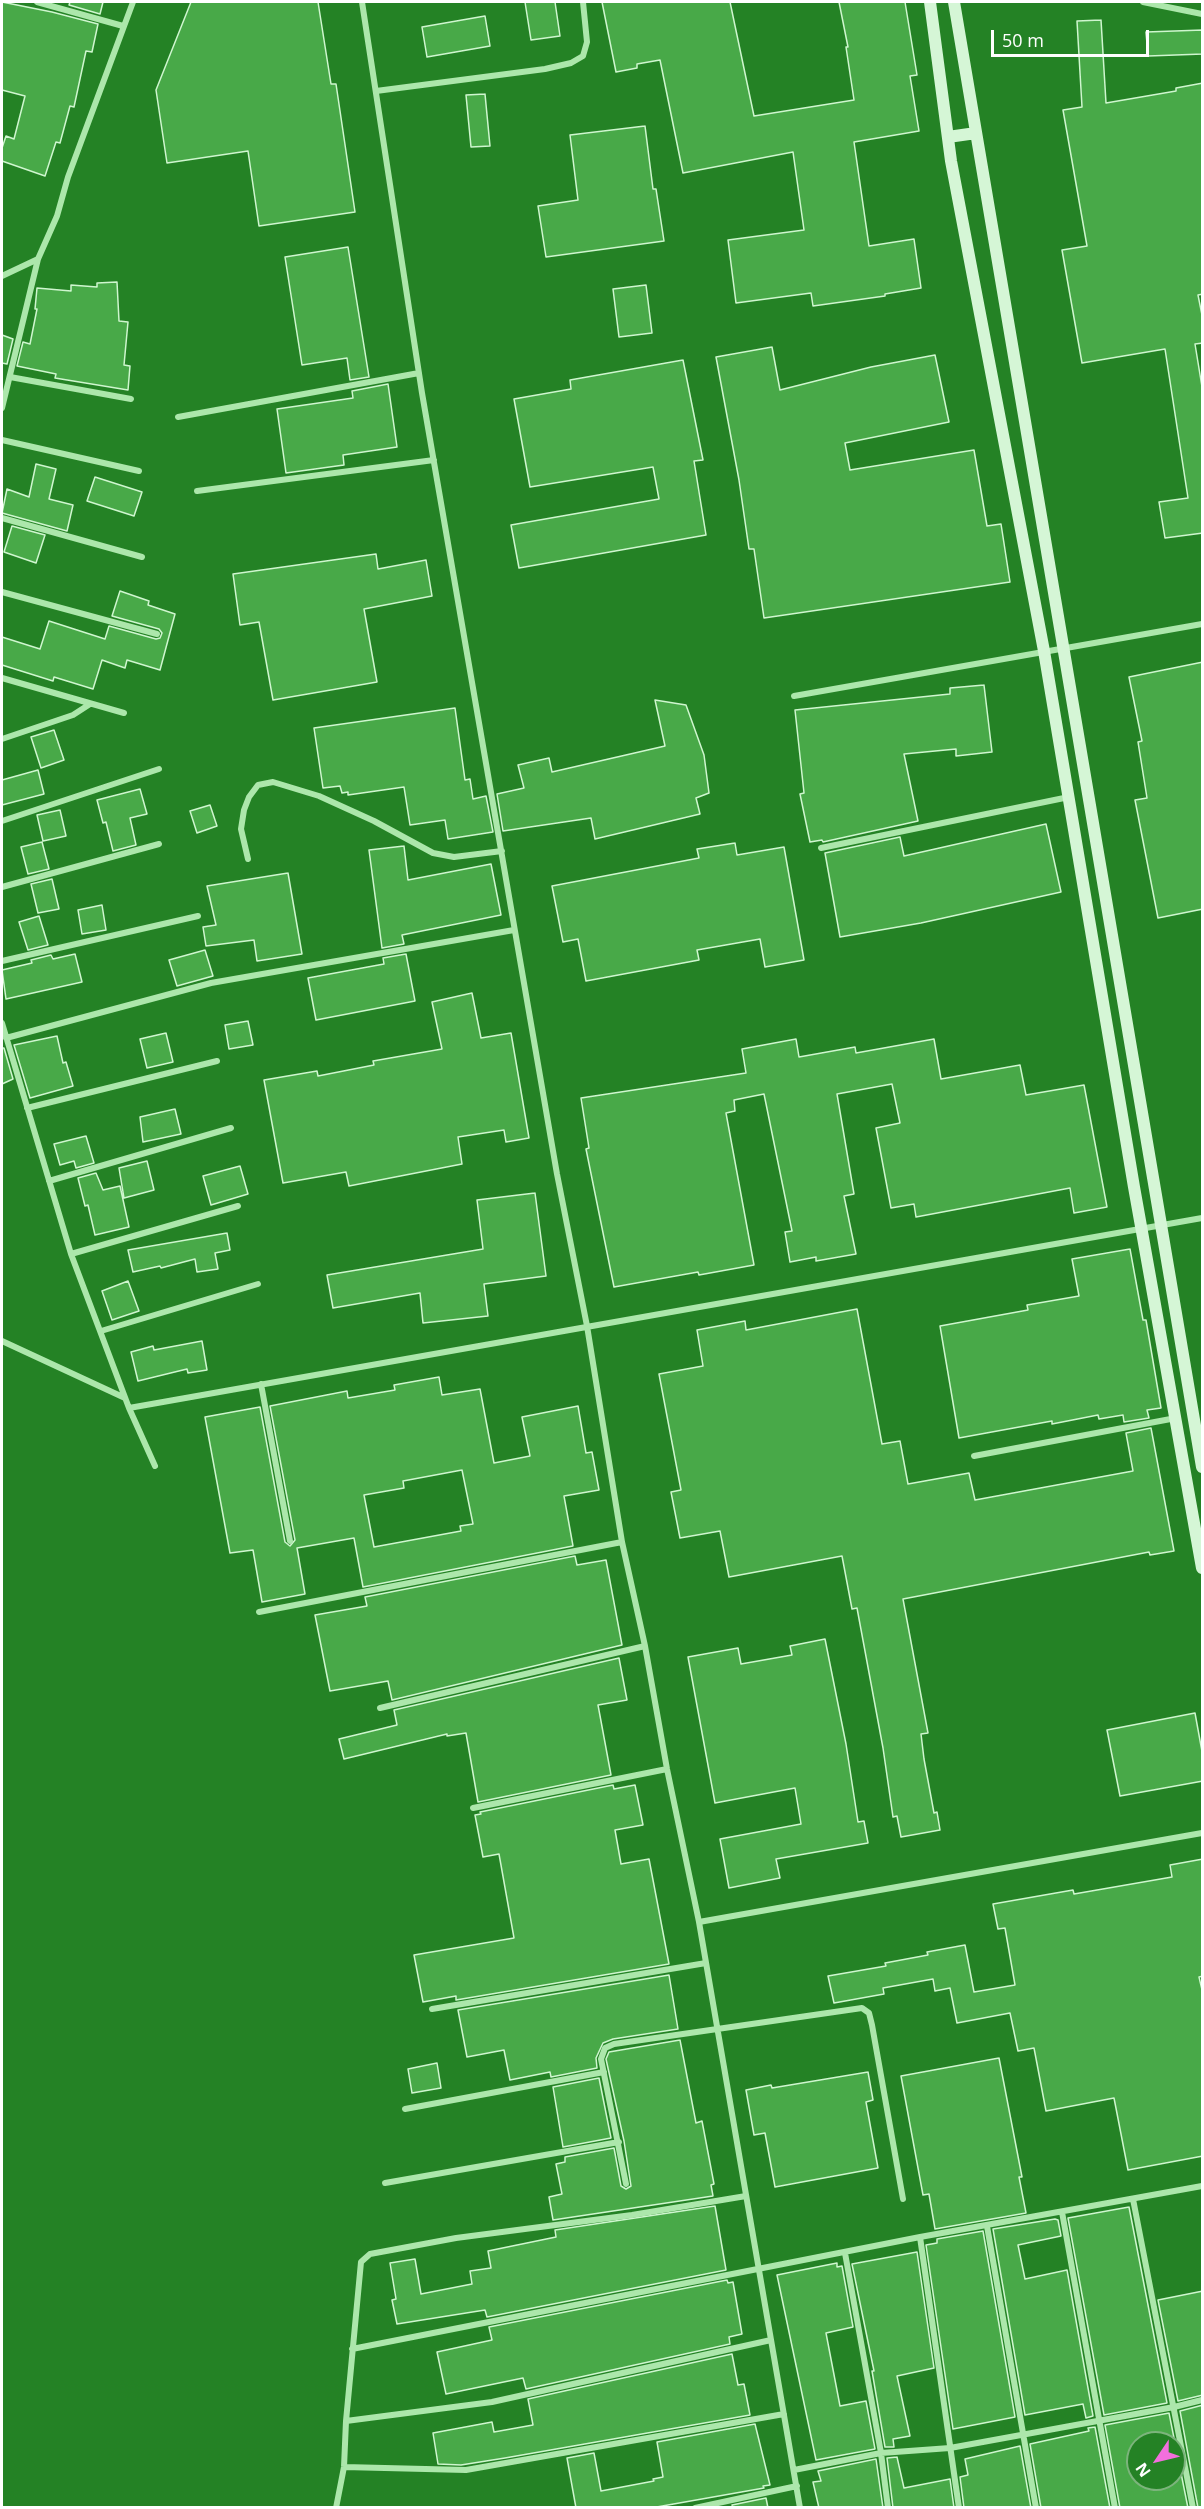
<!DOCTYPE html>
<style>
body{margin:0}
#map{position:relative;width:1204px;height:2509px;overflow:hidden;background:#248225;font-family:"Open Sans",sans-serif}
canvas{display:block}
.frame{position:absolute;inset:0;border:3px solid #fff;pointer-events:none}
.north{position:absolute;left:1126px;top:2431px;width:60px;height:60px;box-sizing:border-box;background:#248225;border:2px solid #7cb47c;border-radius:50%;rotate:235deg;font-size:16px;font-weight:700;line-height:24px;text-align:center;color:#fff}
.north::after{content:'';display:block;margin:auto;width:21px;height:27px;background:#f26fdd;clip-path:polygon(50% 0,100% 100%,50% 72%,0 100%)}
.scale{position:absolute;left:991px;top:30px;width:158px;height:27px;box-sizing:border-box;border:3px solid #fff;border-top:0;padding-left:8px;font-size:18px;line-height:21px;white-space:nowrap;color:#fff;-webkit-text-stroke:4px #248225;paint-order:stroke}
</style>
<div id="map">
<canvas width="1204" height="2509"></canvas>
<div class="frame"></div>
<div class="north">N</div>
<div class="scale">50 m</div>
</div>
<script>
const g = document.querySelector('canvas').getContext('2d');
g.lineJoin = 'round';
function fillPath(path, color) { g.fillStyle = color; g.fill(path, 'evenodd'); }
const poly = rows => new Path2D(rows.map(r => 'M' + r).join(''));
function stroke(path, color, width, dash) { g.strokeStyle = color; g.lineWidth = width; g.lineCap = dash ? 'butt' : 'round'; g.setLineDash(dash || []); g.stroke(path); }
const building = poly([
 [2,2,52,12,98,24,92,52,86,51,74,107,70,106,60,143,56,142,45,176,2,161,2,148,6,136,14,139,25,96,2,90,2,2],
 [70,2,103,2,100,14,69,5,70,2],
 [191,2,318,2,331,84,336,84,355,212,259,226,248,151,167,163,156,90,191,2],
 [525,2,555,2,560,36,531,40,525,2],
 [602,2,730,2,754,116,854,100,846,47,848,47,839,2,905,2,917,75,910,76,919,131,854,142,869,246,914,239,921,288,885,294,885,296,813,306,811,293,736,303,728,240,804,230,793,152,683,173,660,60,637,64,637,68,616,72,602,2],
 [485,16,490,46,427,57,422,27,485,16],
 [1101,20,1106,103,1176,91,1176,88,1203,83,1203,294,1198,295,1203,320,1203,343,1195,344,1203,393,1203,533,1165,538,1159,502,1188,498,1165,349,1082,363,1062,250,1087,246,1063,110,1082,107,1077,21,1101,20],
 [1203,30,1203,54,1148,56,1146,32,1203,30],
 [485,94,490,146,471,147,466,95,485,94],
 [645,126,653,189,656,189,664,241,546,257,538,206,578,200,570,135,645,126],
 [348,247,369,377,350,380,347,358,302,365,285,257,348,247],
 [117,282,119,321,128,322,124,365,130,366,128,390,55,378,56,374,17,366,23,342,30,344,37,309,35,309,37,288,71,291,71,285,97,287,97,283,117,282],
 [646,285,652,333,619,337,613,289,646,285],
 [2,335,13,339,7,364,2,363,2,335],
 [772,347,780,390,871,367,935,355,949,422,845,443,850,470,974,450,987,526,1001,524,1010,582,764,618,754,549,749,549,739,480,716,357,772,347],
 [683,360,703,460,694,461,706,535,519,568,511,525,659,499,653,467,530,487,514,399,571,389,570,380,683,360],
 [388,384,397,447,343,455,344,465,286,473,277,409,353,398,352,391,388,384],
 [36,464,56,469,49,499,73,505,67,531,2,513,7,489,29,497,36,464],
 [95,477,142,492,134,516,87,501,95,477],
 [12,526,45,535,36,563,4,552,12,526],
 [376,554,378,569,426,560,432,596,364,609,377,682,273,700,259,622,240,625,233,574,376,554],
 [120,591,149,601,148,605,175,614,160,670,127,660,125,668,102,660,93,689,54,677,53,681,2,665,2,637,40,649,49,621,105,639,109,626,156,639,160,638,162,633,159,629,112,616,120,591],
 [1203,662,1203,909,1158,918,1135,800,1147,798,1138,742,1142,741,1129,677,1203,662],
 [984,685,992,752,956,756,956,749,904,754,918,821,823,842,822,840,810,842,800,794,804,793,795,710,950,694,950,688,984,685],
 [655,700,686,705,704,755,709,793,696,798,700,814,595,839,591,818,503,831,497,794,524,788,518,765,549,758,552,772,665,746,655,700],
 [455,708,465,780,470,779,473,799,486,796,493,832,448,839,445,820,410,825,404,787,348,795,348,792,342,793,340,786,323,788,314,728,455,708],
 [54,730,64,760,41,768,31,737,54,730],
 [38,770,44,794,2,805,2,780,38,770],
 [140,789,147,814,130,818,136,845,113,851,106,822,103,823,97,800,140,789],
 [210,805,217,826,197,833,190,811,210,805],
 [60,810,66,836,43,841,37,815,60,810],
 [1046,824,1061,892,921,923,840,937,825,853,900,837,904,856,1046,824],
 [42,842,49,869,28,874,21,847,42,842],
 [735,843,737,855,784,847,804,960,765,967,760,939,697,950,699,960,586,981,578,939,563,942,552,886,699,858,697,849,735,843],
 [404,846,408,880,491,864,501,915,402,935,404,944,382,948,369,850,404,846],
 [288,873,302,954,257,961,254,940,206,946,203,927,216,925,207,886,288,873],
 [52,879,59,909,38,913,31,884,52,879],
 [102,905,106,930,82,934,78,910,102,905],
 [39,916,48,945,28,950,19,922,39,916],
 [205,950,213,976,177,986,169,960,205,950],
 [75,954,82,982,6,999,2,970,32,963,31,960,51,955,53,959,75,954],
 [406,954,415,1001,316,1020,308,978,384,964,383,958,406,954],
 [472,993,481,1038,511,1033,529,1138,506,1142,504,1130,458,1137,462,1164,349,1186,346,1172,283,1183,264,1080,317,1071,318,1076,374,1065,373,1061,442,1049,432,1002,472,993],
 [248,1021,253,1045,229,1049,225,1025,248,1021],
 [166,1033,173,1062,147,1068,140,1039,166,1033],
 [57,1036,63,1063,66,1062,73,1086,30,1098,14,1045,57,1036],
 [796,1039,799,1057,855,1047,856,1053,934,1039,941,1079,1020,1065,1026,1095,1084,1085,1107,1207,1074,1213,1070,1188,916,1217,914,1204,891,1208,876,1128,900,1123,892,1084,837,1094,854,1194,844,1196,856,1254,816,1261,816,1257,790,1262,785,1232,792,1231,764,1094,734,1100,735,1111,726,1113,754,1265,699,1275,698,1272,614,1287,586,1149,589,1148,581,1098,746,1073,742,1049,796,1039],
 [2,1048,4,1048,13,1079,2,1084,2,1048],
 [175,1109,181,1134,143,1142,140,1117,175,1109],
 [86,1136,94,1163,76,1168,74,1161,60,1165,54,1144,86,1136],
 [147,1161,154,1190,124,1198,119,1168,147,1161],
 [240,1166,248,1194,211,1205,203,1176,240,1166],
 [96,1173,103,1190,120,1186,129,1227,95,1235,88,1205,85,1206,78,1178,96,1173],
 [535,1193,546,1276,484,1284,488,1316,423,1323,420,1293,333,1308,327,1275,483,1249,477,1200,535,1193],
 [227,1233,230,1250,215,1253,218,1269,197,1272,195,1259,161,1268,160,1266,133,1272,128,1250,227,1233],
 [1130,1249,1143,1320,1146,1320,1161,1408,1147,1410,1149,1418,1124,1422,1123,1415,1099,1419,1098,1415,1052,1424,1052,1421,959,1438,940,1326,1028,1310,1027,1305,1079,1296,1072,1259,1130,1249],
 [128,1281,139,1311,112,1320,102,1291,128,1281],
 [857,1309,882,1444,900,1441,908,1484,969,1473,975,1500,1133,1471,1126,1433,1151,1428,1174,1551,1150,1555,1149,1552,903,1599,928,1733,921,1734,924,1759,934,1813,937,1812,940,1830,901,1837,897,1816,893,1817,883,1748,857,1608,852,1609,842,1556,729,1577,720,1531,680,1538,671,1492,681,1490,659,1374,703,1366,697,1330,745,1321,746,1330,857,1309],
 [202,1341,207,1370,188,1373,187,1369,138,1381,131,1352,153,1346,154,1350,202,1341],
 [439,1377,442,1395,480,1389,494,1463,530,1456,522,1417,578,1406,586,1453,592,1452,599,1490,564,1496,573,1546,363,1587,354,1538,297,1548,305,1594,262,1602,253,1550,230,1553,205,1417,260,1407,285,1542,290,1546,295,1540,270,1406,347,1391,348,1398,395,1390,394,1385,439,1377],
 [462,1470,473,1524,460,1526,461,1531,374,1547,364,1495,404,1488,403,1481,462,1470],
 [575,1556,577,1565,606,1560,622,1645,392,1700,388,1681,330,1691,315,1615,367,1606,365,1597,575,1556],
 [825,1639,846,1744,858,1822,864,1821,868,1843,776,1859,780,1878,729,1888,720,1839,801,1824,795,1788,715,1803,688,1657,738,1648,741,1664,792,1655,790,1646,825,1639],
 [619,1658,627,1700,598,1705,611,1775,478,1802,466,1733,447,1736,447,1734,344,1759,339,1739,397,1725,394,1710,619,1658],
 [1195,1713,1203,1757,1203,1781,1120,1796,1107,1730,1195,1713],
 [613,1785,614,1789,635,1785,643,1825,615,1830,621,1864,649,1859,669,1964,456,2000,456,1996,423,2002,414,1955,514,1938,499,1854,483,1857,475,1815,481,1814,480,1812,613,1785],
 [1203,1859,1203,1976,1199,1977,1203,1994,1203,2156,1128,2170,1114,2098,1046,2111,1034,2048,1018,2051,1010,2013,957,2023,950,1988,935,1991,933,1979,883,1988,884,1994,834,2003,828,1976,886,1966,885,1963,928,1955,927,1952,965,1945,974,1992,1015,1985,1005,1928,998,1929,993,1904,1073,1890,1074,1894,1172,1877,1170,1865,1203,1859],
 [669,1975,678,2029,613,2039,603,2043,596,2058,597,2068,551,2077,550,2072,510,2080,504,2050,467,2057,458,2010,669,1975],
 [680,2040,696,2123,702,2121,714,2184,711,2185,713,2196,553,2220,549,2197,562,2194,556,2164,565,2162,565,2157,614,2148,621,2186,626,2189,631,2186,624,2141,606,2059,609,2052,680,2040],
 [999,2058,1022,2177,1019,2177,1026,2213,935,2229,929,2194,923,2195,901,2076,999,2058],
 [437,2063,441,2088,412,2093,408,2069,437,2063],
 [868,2072,873,2100,866,2102,878,2168,775,2187,765,2133,754,2135,746,2090,771,2085,772,2088,868,2072],
 [599,2078,611,2138,563,2147,553,2087,599,2078],
 [715,2206,726,2270,487,2317,485,2310,397,2324,392,2300,396,2299,390,2263,415,2259,421,2294,472,2284,470,2271,491,2268,488,2251,556,2237,555,2230,715,2206],
 [1129,2207,1167,2403,1104,2415,1068,2218,1129,2207],
 [1055,2219,1058,2220,1061,2236,1018,2245,1025,2279,1067,2270,1093,2416,1086,2418,1083,2404,1025,2415,993,2229,1055,2219],
 [983,2231,1015,2417,953,2429,926,2245,937,2243,937,2239,983,2231],
 [917,2252,934,2368,897,2376,910,2436,893,2439,894,2447,885,2447,872,2371,874,2371,852,2264,917,2252],
 [837,2263,837,2267,842,2266,853,2327,826,2333,840,2406,866,2401,875,2449,816,2460,777,2275,837,2263],
 [727,2280,728,2283,733,2282,742,2334,729,2337,730,2344,526,2389,523,2378,446,2394,437,2352,492,2340,489,2327,727,2280],
 [1203,2291,1203,2395,1178,2401,1158,2300,1203,2291],
 [732,2354,738,2385,744,2384,750,2415,505,2458,461,2465,438,2464,433,2433,492,2422,494,2432,533,2425,528,2399,732,2354],
 [1203,2405,1203,2508,1198,2508,1180,2411,1203,2405],
 [1169,2413,1188,2508,1120,2508,1105,2425,1169,2413],
 [1138,2443,1174,2443,1174,2479,1138,2479,1138,2443],
 [755,2424,770,2485,763,2486,764,2488,651,2508,576,2508,567,2458,594,2453,601,2491,654,2481,653,2479,663,2477,657,2442,755,2424],
 [1095,2427,1110,2508,1041,2508,1030,2444,1089,2431,1088,2428,1095,2427],
 [1020,2446,1031,2508,964,2508,960,2477,968,2475,965,2459,1020,2446],
 [897,2457,904,2488,950,2479,954,2508,893,2508,887,2458,897,2457],
 [876,2459,883,2508,819,2508,813,2482,821,2481,818,2471,876,2459],
 [766,2498,768,2508,733,2508,732,2505,766,2498]
]);
fillPath(building, '#48a948');
stroke(building, '#cff6cf', 1.5);
stroke(poly([
 [37,2,123,26],
 [362,2,422,393,557,1174,587,1326,622,1542,645,1646,667,1769,699,1922,800,2508],
 [1143,2,1202,14],
 [376,91,545,69,571,63,583,56,587,42,583,2],
 [2,276,38,259],
 [10,377,131,399],
 [2,408,38,259,57,216,68,177,133,2],
 [178,417,419,373],
 [2,440,139,471],
 [197,491,434,460],
 [2,518,142,557],
 [2,592,157,634],
 [2,678,124,713],
 [794,696,1202,624],
 [2,739,73,715,90,704],
 [2,821,159,769],
 [821,848,1069,797],
 [248,859,241,829,244,810,249,797,258,785,273,782,319,796,374,821,433,853,454,857,502,851],
 [2,887,159,844],
 [2,961,198,916],
 [2,1023,71,1254,129,1408,155,1466],
 [6,1038,211,983,514,930],
 [27,1108,217,1061],
 [49,1181,231,1128],
 [71,1254,238,1206],
 [101,1331,258,1284],
 [2,1341,125,1398],
 [261,1384,290,1541],
 [129,1408,1202,1218],
 [974,1456,1176,1418],
 [259,1612,622,1542],
 [380,1708,645,1646],
 [473,1808,667,1769],
 [699,1922,1202,1833],
 [432,2009,706,1963],
 [405,2109,604,2072],
 [385,2183,619,2142],
 [626,2184,601,2059,605,2048,614,2044,862,2008,869,2013,872,2025,903,2199],
 [746,2196,632,2215,456,2238,370,2254,361,2262,346,2421,492,2402,771,2340],
 [1133,2199,1193,2508],
 [1062,2212,1115,2508],
 [987,2226,1036,2508],
 [920,2237,1202,2186],
 [845,2253,881,2453,888,2508],
 [352,2349,920,2237,959,2508],
 [344,2467,466,2470,784,2414],
 [794,2470,881,2453,950,2448,1174,2407,1202,2400],
 [336,2508,344,2467,346,2421],
 [695,2508,797,2486]
]), '#ace7ab', 6);
stroke(poly([
 [930,2,951,161,1044,651,1134,1187,1202,1568],
 [954,2,1202,1467],
 [948,137,976,133]
]), '#d5f6d6', 12);
</script>
